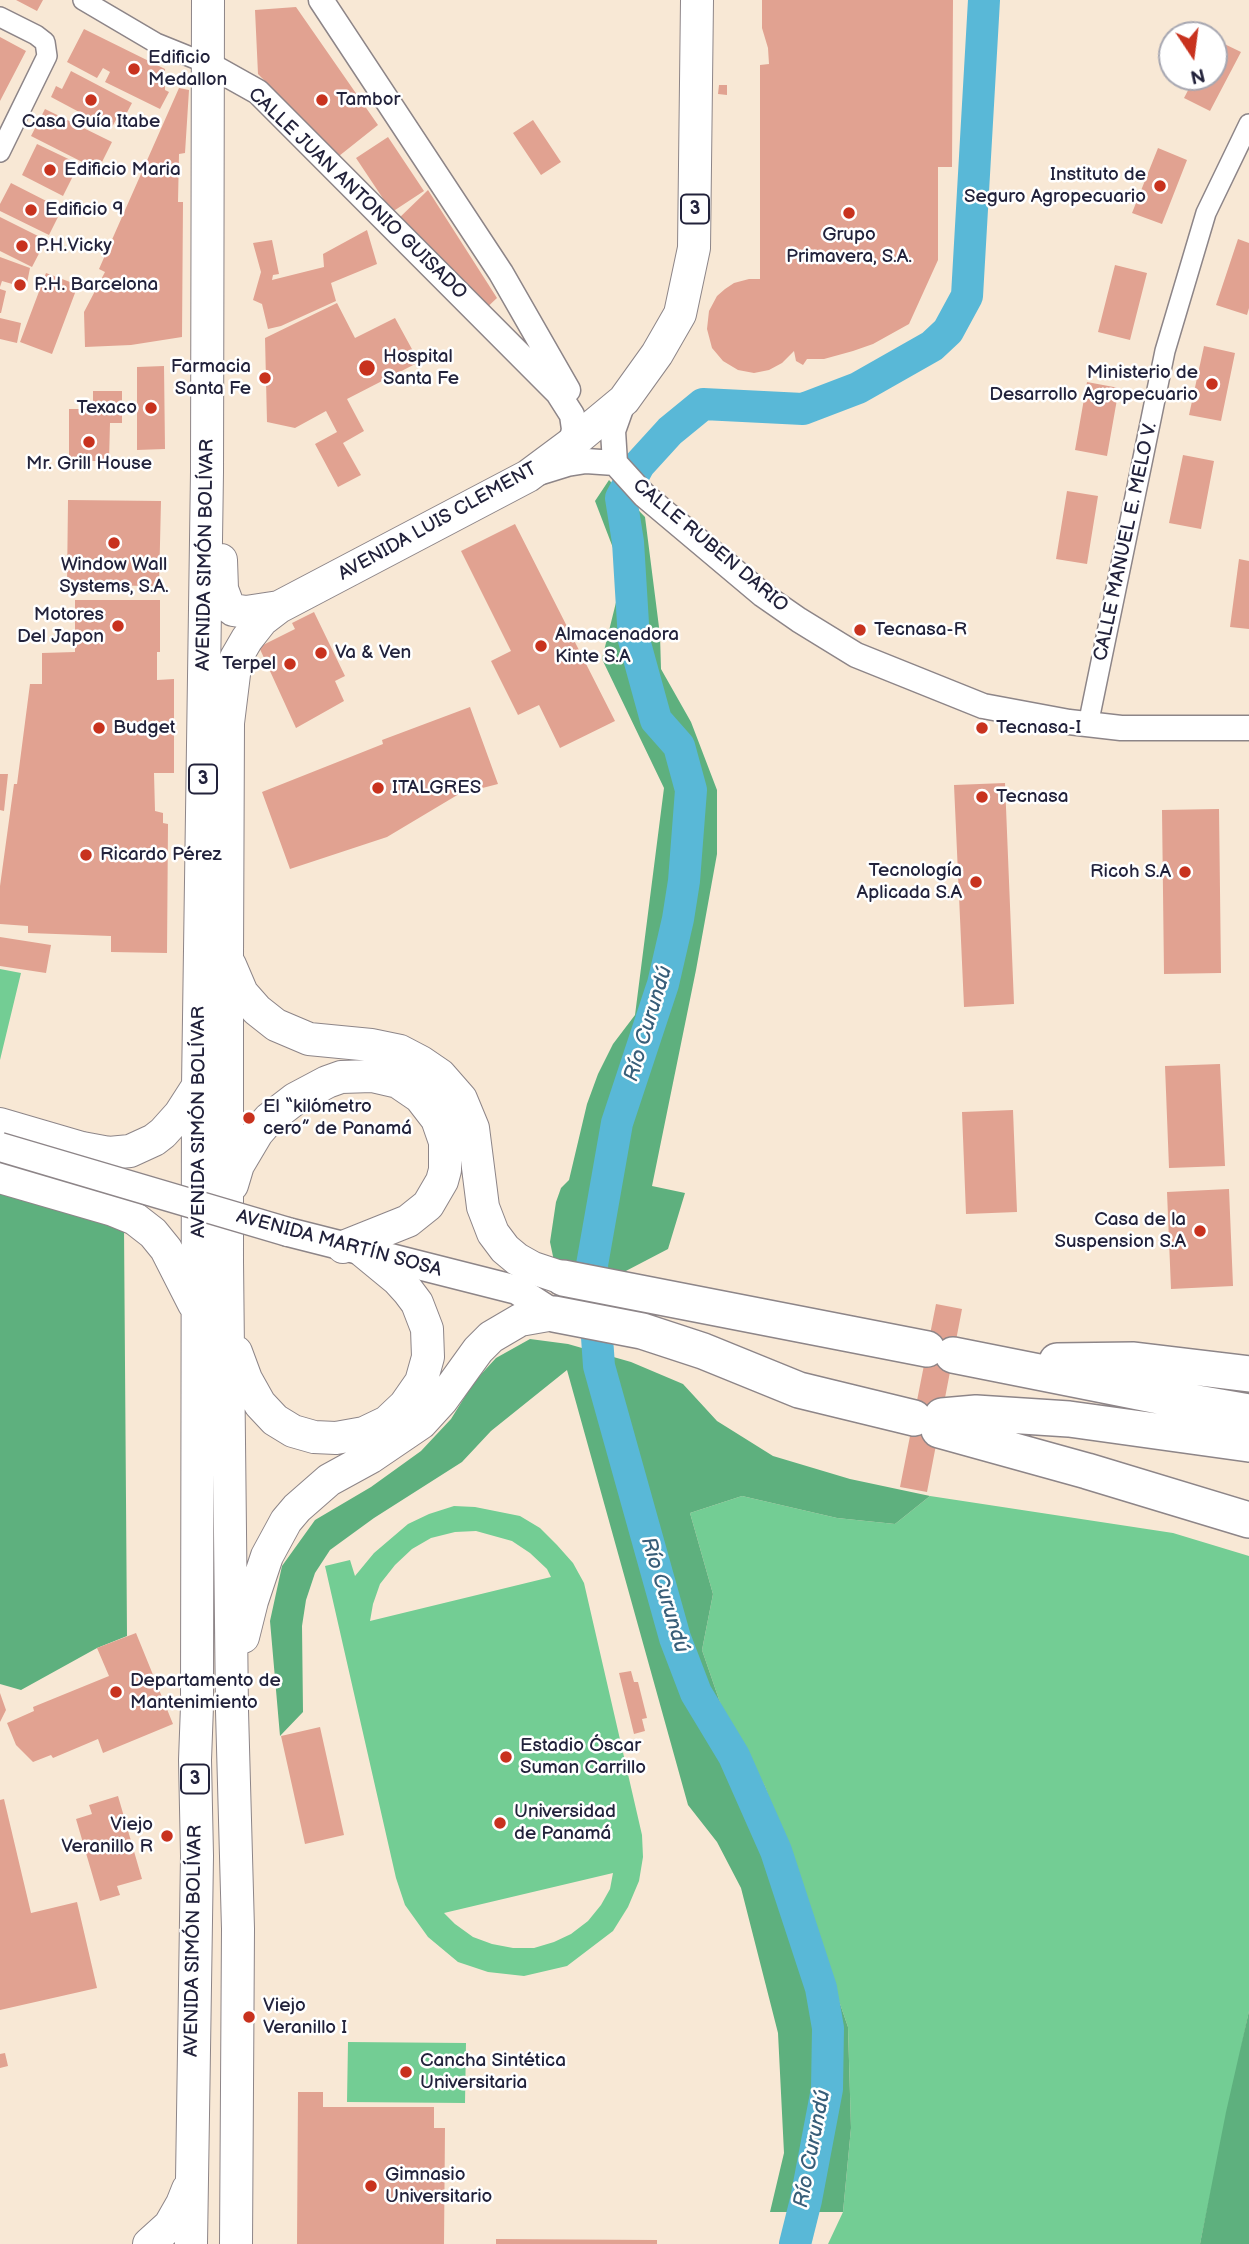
<!DOCTYPE html>
<meta charset="utf-8">
<style>
body{margin:0}
#map{position:relative;width:1249px;height:2244px;overflow:hidden;background:#f8e8d5;font-family:"Balsamiq Sans",sans-serif}
canvas{display:block}
.north{position:absolute;left:1158px;top:21px;width:70px;height:70px;box-sizing:border-box;background:#fff;border:2px solid #a7a7b1;border-radius:50%;rotate:167deg;font-size:19px;font-weight:700;line-height:28px;text-align:center;color:#22223b}
.north::after{content:'';display:block;margin:auto;width:24px;height:32px;background:#c8321e;clip-path:polygon(50% 0,100% 100%,50% 72%,0 100%)}
</style>
<div id="map">
<canvas width="1249" height="2244"></canvas>
<div class="north">N</div>
</div>
<script>
const g = document.querySelector('canvas').getContext('2d');
g.lineJoin = 'round';
function fillPath(path, color) { g.fillStyle = color; g.fill(path, 'evenodd'); }
const poly = rows => new Path2D(rows.map(r => 'M' + r).join(''));
function stroke(path, color, width, dash) { g.strokeStyle = color; g.lineWidth = width; g.lineCap = dash ? 'butt' : 'round'; g.setLineDash(dash || []); g.stroke(path); }
function label(font, color, halo, rows, align = 'center') {
  g.font = font + ' "Balsamiq Sans",sans-serif'; g.lineWidth = 5; g.setLineDash([]); g.textBaseline = 'middle'; g.strokeStyle = halo; g.fillStyle = color; for (const [text, x, y, turn = 0] of rows) {
    g.save(); g.translate(x, y); g.rotate((+turn || 0) * Math.PI / 180); g.textAlign = isNaN(turn) ? turn : align; if (halo) g.strokeText(text, 0, 0); g.fillText(text, 0, 0); g.restore();
  }
}
fillPath(poly([
 [0,969,21,973,0,1060],
 [742,1496,837,1518,895,1524,930,1496,1173,1533,1249,1556,1249,2011,1200,2244,828,2244,843,2212,851,2128,848,2027,765,1786,724,1714,702,1650,713,1594,690,1513],
 [454,1506,475,1507,520,1516,540,1528,557,1545,573,1563,584,1583,642,1835,643,1857,639,1881,628,1907,613,1931,567,1966,524,1976,488,1972,458,1962,428,1937,405,1905,396,1878,325,1566,350,1560,355,1576,374,1553,408,1524,429,1514],
 [476,1531,512,1541,530,1553,547,1569,551,1577,370,1621,373,1604,380,1584,395,1565,412,1549,431,1538,455,1532],
 [613,1873,610,1889,601,1905,588,1921,571,1934,554,1942,534,1948,513,1948,492,1944,473,1937,455,1924,444,1913],
 [348,2042,466,2043,465,2103,347,2102]
]), '#73cd94');
fillPath(poly([
 [609,480,645,517,660,635,661,669,691,722,717,790,717,854,696,970,652,1186,685,1193,668,1249,622,1273,554,1261,550,1242,556,1202,561,1188,569,1180,587,1104,598,1074,613,1044,635,1015,664,788,602,659,623,574,595,501],
 [0,1193,124,1228,127,1636,97,1648,21,1690,0,1684],
 [530,1339,568,1344,631,1362,683,1384,717,1421,773,1456,850,1479,930,1496,895,1524,837,1518,742,1496,690,1513,713,1594,702,1650,724,1714,765,1786,848,2027,851,2128,843,2212,770,2212,784,2153,778,2033,741,1888,717,1842,688,1805,567,1370,491,1431,462,1462,374,1518,330,1550,315,1573,306,1600,302,1626,303,1712,280,1736,270,1621,282,1566,315,1520,371,1487,421,1451,451,1419,474,1382,496,1358],
 [1249,2011,1249,2244,1200,2244,1226,2112]
]), '#5eb07e');
stroke(poly([
 [795,2244,806,2200,827,2089,828,2028,821,1988,776,1851,734,1756,696,1693,675,1638,599,1366,592,1265,617,1123,663,984,678,919,684,881,691,790,679,746,656,720,634,640,628,542,621,498,639,465,670,431,703,404,803,409,858,388,932,346,948,331,967,296,984,0]
]), '#59b8d7', 32);
fillPath(poly([
 [16,0,43,0,37,11],
 [762,0,953,0,952,167,938,167,938,260,909,324,873,344,853,351,824,359,807,359,803,365,796,361,794,351,782,363,769,370,754,373,738,370,723,361,712,348,707,329,709,311,717,296,725,289,734,283,749,279,760,279,760,65,769,64,768,48,762,28],
 [296,7,378,125,339,156,258,74,255,10],
 [84,29,165,69,165,90,169,92,160,109,105,82,110,72,103,68,97,78,67,62],
 [0,37,26,51,0,101],
 [1214,39,1241,52,1210,111,1184,98,1195,77,1214,77],
 [71,71,132,103,123,120,118,116,111,129,51,97,56,86,62,89],
 [719,85,727,85,727,95,718,94],
 [179,88,189,90,185,153,179,154,178,202,183,202,182,337,131,345,85,347,84,312,105,272,99,269],
 [45,109,112,142,98,170,31,136],
 [533,120,561,162,541,175,513,133],
 [388,137,424,191,392,212,356,158],
 [37,144,79,164,63,196,22,175],
 [1158,148,1187,160,1162,224,1132,213],
 [11,183,62,209,49,235,0,211,0,204],
 [428,190,497,298,481,313,395,222],
 [0,217,46,240,32,267,0,251],
 [367,230,377,264,331,283,336,301,281,326,268,329,262,304,253,300,261,272,253,243,272,240,279,274,273,275,272,280,324,267,323,254],
 [1238,239,1249,243,1249,308,1247,315,1216,305],
 [0,257,30,268,26,288,2,281,0,287],
 [1115,265,1147,273,1130,340,1098,332],
 [46,273,78,285,52,354,20,342],
 [0,289,6,291,1,313,0,313],
 [337,303,355,338,395,318,419,362,347,399,364,431,343,443,361,475,338,487,315,444,337,432,326,411,295,428,267,422,265,338],
 [0,318,21,323,17,343,0,339],
 [1204,346,1235,353,1221,421,1189,415],
 [164,366,165,449,137,450,137,367],
 [1087,382,1119,388,1107,456,1075,450],
 [93,391,122,391,122,423,110,423,109,461,69,461,69,409,93,409],
 [1183,455,1214,461,1201,529,1169,523],
 [1067,491,1098,496,1087,564,1056,559],
 [68,500,161,501,159,586,67,585],
 [515,524,615,721,560,748,539,705,518,715,491,661,511,651,461,551],
 [1239,559,1249,561,1249,629,1230,627],
 [75,600,160,600,160,652,157,652,157,680,174,679,174,773,154,773,155,811,163,813,163,823,168,824,167,953,111,952,111,936,28,933,28,926,0,924,0,886,14,784,17,784,30,684,42,684,42,653,75,652],
 [314,612,345,676,335,681,344,701,296,728,259,647,295,629,292,623],
 [470,707,498,784,459,794,387,837,290,869,262,792,383,744,382,740],
 [0,774,8,774,4,811,0,810],
 [1005,783,1014,1004,964,1007,954,785],
 [1219,809,1221,973,1164,974,1162,810],
 [0,937,51,945,46,973,0,966],
 [1220,1064,1225,1166,1169,1168,1165,1066],
 [1013,1110,1017,1212,966,1214,962,1112],
 [1229,1189,1233,1286,1171,1289,1167,1192],
 [936,1304,962,1309,927,1492,900,1487],
 [136,1633,173,1724,103,1753,98,1739,53,1758,51,1755,33,1762,16,1745,7,1723,34,1711,33,1707,109,1676,97,1648],
 [631,1671,634,1682,638,1682,647,1718,642,1719,645,1731,634,1734,619,1673],
 [0,1693,6,1710,0,1722],
 [320,1727,344,1835,305,1844,281,1736],
 [118,1796,142,1879,117,1886,120,1895,100,1901,76,1819,92,1814,89,1805],
 [4,1799,31,1913,77,1902,97,1988,0,2010,0,1800],
 [5,2053,8,2066,0,2068,0,2054],
 [298,2092,323,2092,323,2107,434,2107,434,2128,445,2128,444,2244,297,2244],
 [496,2239,657,2240,657,2244,496,2244]
]), '#e1a291');
const minor = poly([
 [83,0,156,43,208,64],
 [0,17,36,35,45,42,47,56,0,152],
 [1088,725,1165,351,1206,213,1249,124]
]);
const tertiary = poly([
 [321,0,501,273,568,390],
 [208,64,258,92,558,393,572,415,574,429,571,444],
 [624,400,613,431,615,463,644,495,763,595,799,620,856,655,983,706,1069,722,1121,728,1249,728],
 [538,473,567,464,586,461,615,463]
]);
const secondary = poly([
 [288,1232,517,1290,554,1314]
]);
const primary = poly([
 [221,560,222,589,228,605,233,610,246,612,279,607],
 [230,965,242,993,257,1010,276,1025,309,1039,371,1045,400,1051,421,1062,440,1075,461,1099,473,1128,483,1207,493,1233,505,1249,517,1259,533,1268,563,1278],
 [0,1124,82,1148,109,1153,130,1151,154,1140,163,1133,180,1114,198,1086],
 [0,1177,113,1210,135,1219,153,1233,166,1249,194,1304],
 [232,1185,238,1165,257,1133,269,1119,295,1099,327,1082,341,1077,372,1076,398,1082,420,1097,437,1119,445,1142,445,1170,442,1181,428,1205,408,1221,343,1247],
 [236,1352,246,1379,260,1404,275,1420,293,1431,314,1437,336,1438,364,1433,387,1422,405,1405,421,1382,428,1357,427,1329,417,1303,408,1291,398,1280,364,1252],
 [243,1637,252,1601,267,1556,286,1521,297,1508,329,1480,371,1457,421,1423,442,1400,478,1350,491,1337,520,1320,554,1314],
 [149,2244,170,2225,182,2204,188,2189],
 [191,2244,197,1856,195,1760,197,1706,198,1086,207,472,208,0],
 [236,2244,238,1929,232,1711,227,1261,227,956,228,723,236,658,247,639,262,620,279,607,528,476,571,444,624,400,657,354,680,314,694,248,697,0]
]);
const motorway = poly([
 [563,1278,927,1349],
 [554,1314,642,1331,703,1351,799,1390,914,1418],
 [953,1355,1174,1399,1249,1412],
 [1057,1361,1134,1360,1249,1374],
 [942,1416,976,1413,1069,1419,1249,1444],
 [939,1430,1087,1471,1249,1520]
]);
stroke(minor, '#8d8588', 22);
stroke(tertiary, '#8d8588', 27);
stroke(secondary, '#8d8588', 31);
stroke(primary, '#8d8588', 34);
stroke(motorway, '#8d8588', 38);
stroke(minor, '#fff', 19);
stroke(tertiary, '#fff', 24);
stroke(secondary, '#fff', 28);
stroke(primary, '#fff', 32);
stroke(motorway, '#fff', 35);
const secondaryBridge = poly([
 [0,1147,288,1232]
]);
stroke(secondaryBridge, '#8d8588', 31, []);
stroke(secondaryBridge, '#fff', 28);
for (const [x, y, r, color] of [
 [134,69,7,"#c8321e"],
 [91,100,7,"#c8321e"],
 [322,100,7,"#c8321e"],
 [50,170,7,"#c8321e"],
 [1160,186,7,"#c8321e"],
 [31,210,7,"#c8321e"],
 [849,213,7,"#c8321e"],
 [22,246,7,"#c8321e"],
 [20,285,7,"#c8321e"],
 [367,368,9,"#c8321e"],
 [265,378,7,"#c8321e"],
 [1212,384,7,"#c8321e"],
 [151,408,7,"#c8321e"],
 [89,442,7,"#c8321e"],
 [114,543,7,"#c8321e"],
 [118,626,7,"#c8321e"],
 [860,630,7,"#c8321e"],
 [541,646,7,"#c8321e"],
 [321,653,7,"#c8321e"],
 [290,664,7,"#c8321e"],
 [99,728,7,"#c8321e"],
 [982,728,7,"#c8321e"],
 [378,788,7,"#c8321e"],
 [982,797,7,"#c8321e"],
 [86,855,7,"#c8321e"],
 [1185,872,7,"#c8321e"],
 [976,882,7,"#c8321e"],
 [249,1118,7,"#c8321e"],
 [1200,1231,7,"#c8321e"],
 [116,1692,7,"#c8321e"],
 [506,1757,7,"#c8321e"],
 [500,1823,7,"#c8321e"],
 [167,1836,7,"#c8321e"],
 [249,2017,7,"#c8321e"],
 [406,2072,7,"#c8321e"],
 [371,2186,7,"#c8321e"]
]) { const dot = new Path2D(); dot.arc(x, y, r, 0, 2 * Math.PI); g.fillStyle = color; g.fill(dot); stroke(dot, '#fff', 2.5); }
for (const [x, y, w] of [
 [695,209,28],
 [203,779,28],
 [195,1779,28]
]) { const box = new Path2D(); box.roundRect(x - w / 2, y - 14.5, w, 29, 5); g.fillStyle = '#fff'; g.fill(box); stroke(box, '#22223b', 2); }
label('bold 18px', '#22223b', null, [
 ["3",695,209],
 ["3",203,779],
 ["3",195,1779]
]);
label('19px', '#22223b', '#fff', [
 ["Edificio",148,58],
 ["Medallon",148,80],
 ["Tambor",336,100],
 ["Casa Guía Itabe",91,122,"center"],
 ["Edificio Maria",64,170],
 ["Instituto de",1146,175,"right"],
 ["Seguro Agropecuario",1146,197,"right"],
 ["Edificio 9",45,210],
 ["Grupo",849,235,"center"],
 ["Primavera, S.A.",849,257,"center"],
 ["P.H.Vicky",36,246],
 ["P.H. Barcelona",34,285],
 ["Hospital",383,357],
 ["Santa Fe",383,379],
 ["Farmacia",251,367,"right"],
 ["Santa Fe",251,389,"right"],
 ["Ministerio de",1198,373,"right"],
 ["Desarrollo Agropecuario",1198,395,"right"],
 ["Texaco",137,408,"right"],
 ["Mr. Grill House",89,464,"center"],
 ["Window Wall",114,565,"center"],
 ["Systems, S.A.",114,587,"center"],
 ["Motores",104,615,"right"],
 ["Del Japon",104,637,"right"],
 ["Tecnasa-R",874,630],
 ["Almacenadora",555,635],
 ["Kinte S.A",555,657],
 ["Va & Ven",335,653],
 ["Terpel",276,664,"right"],
 ["Budget",113,728],
 ["Tecnasa-I",996,728],
 ["ITALGRES",392,788],
 ["Tecnasa",996,797],
 ["Ricardo Pérez",100,855],
 ["Tecnología",962,871,"right"],
 ["Aplicada S.A",962,893,"right"],
 ["Ricoh S.A",1171,872,"right"],
 ["El “kilómetro",263,1107],
 ["cero” de Panamá",263,1129],
 ["Casa de la",1186,1220,"right"],
 ["Suspension S.A",1186,1242,"right"],
 ["Departamento de",130,1681],
 ["Mantenimiento",130,1703],
 ["Estadio Óscar",520,1746],
 ["Suman Carrillo",520,1768],
 ["Universidad",514,1812],
 ["de Panamá",514,1834],
 ["Viejo",153,1825,"right"],
 ["Veranillo R",153,1847,"right"],
 ["Viejo",263,2006],
 ["Veranillo I",263,2028],
 ["Cancha Sintética",420,2061],
 ["Universitaria",420,2083],
 ["Gimnasio",385,2175],
 ["Universitario",385,2197]
], 'left');
label('19px', '#22223b', '#fff', [
 ["CALLE JUAN ANTONIO GUISADO",357,194,44],
 ["AVENIDA LUIS CLEMENT",438,522,-29],
 ["CALLE MANUEL E. MELO V.",1126,542,-78],
 ["CALLE RUBEN DARIO",710,546,40],
 ["AVENIDA SIMÓN BOLÍVAR",206,555,-89],
 ["AVENIDA SIMÓN BOLÍVAR",199,1122,-90],
 ["AVENIDA MARTÍN SOSA",339,1244,15],
 ["AVENIDA SIMÓN BOLÍVAR",194,1941,-89]
]);
label('italic 21px', '#385e79', '#fff', [
 ["Río Curundú",649,1024,-73],
 ["Río Curundú",664,1595,73],
 ["Río Curundú",813,2149,-79]
]);
</script>
